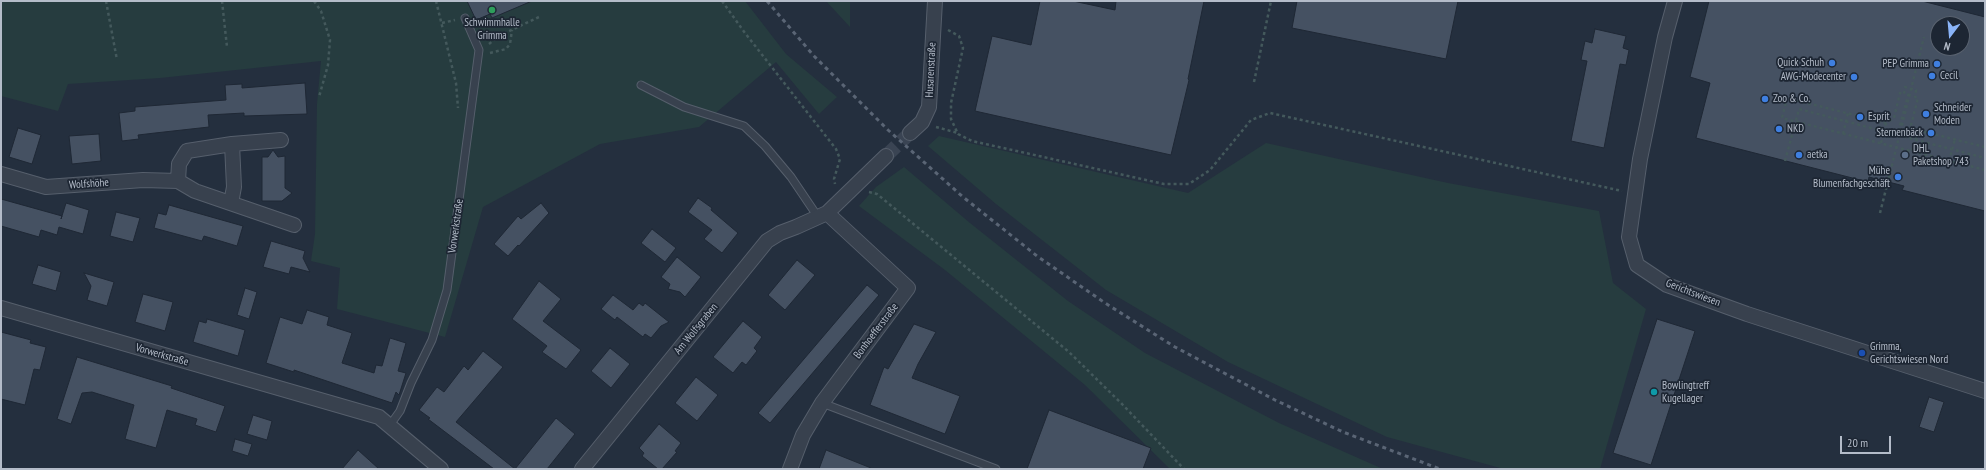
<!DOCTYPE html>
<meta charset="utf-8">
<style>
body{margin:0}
#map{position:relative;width:1986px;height:470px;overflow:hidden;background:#242f3e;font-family:"PT Sans Narrow",sans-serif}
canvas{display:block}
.frame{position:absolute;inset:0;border:2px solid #b4bcc9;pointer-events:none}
.north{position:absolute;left:1930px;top:16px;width:40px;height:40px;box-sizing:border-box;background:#1d2633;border:1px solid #59626f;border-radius:50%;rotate:196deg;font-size:11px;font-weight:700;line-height:16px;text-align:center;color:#b4bcc9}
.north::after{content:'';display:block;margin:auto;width:14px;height:18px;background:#8ab4f8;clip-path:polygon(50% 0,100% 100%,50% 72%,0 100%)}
.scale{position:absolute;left:1840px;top:436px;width:51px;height:18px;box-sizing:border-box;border:2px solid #b4bcc9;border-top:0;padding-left:5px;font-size:12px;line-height:14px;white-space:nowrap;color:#b4bcc9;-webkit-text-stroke:3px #1d2633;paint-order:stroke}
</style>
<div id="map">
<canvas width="1986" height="470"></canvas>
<div class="frame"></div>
<div class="north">N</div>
<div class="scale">20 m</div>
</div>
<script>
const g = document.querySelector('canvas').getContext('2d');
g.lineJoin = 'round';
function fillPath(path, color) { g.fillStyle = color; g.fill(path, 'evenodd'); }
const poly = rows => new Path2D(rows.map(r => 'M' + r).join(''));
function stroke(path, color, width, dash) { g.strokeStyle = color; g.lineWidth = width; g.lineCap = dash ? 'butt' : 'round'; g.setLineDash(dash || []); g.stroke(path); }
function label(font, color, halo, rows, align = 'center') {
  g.font = font + ' "PT Sans Narrow",sans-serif'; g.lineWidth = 3.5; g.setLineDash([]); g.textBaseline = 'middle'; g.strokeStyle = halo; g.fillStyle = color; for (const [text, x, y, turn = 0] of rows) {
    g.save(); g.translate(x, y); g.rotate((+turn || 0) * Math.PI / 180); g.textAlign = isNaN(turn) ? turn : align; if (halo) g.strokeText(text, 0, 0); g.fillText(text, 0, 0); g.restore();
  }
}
fillPath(poly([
 [1,1,745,1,786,54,837,97,819,114,776,62,699,127,600,144,483,207,445,337,337,309,340,268,311,261,315,234,317,104,321,61,160,78,68,84,58,111,1,96],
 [826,1,850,1,850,27],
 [939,136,1188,193,1266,143,1448,183,1599,211,1613,283,1646,309,1600,469,1504,469,1387,437,1228,362,1106,290,996,204,928,146],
 [904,167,970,223,1068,301,1145,353,1279,423,1383,469,1170,469,1085,385,945,270,859,206,876,187]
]), '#263c3f');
const building = poly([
 [467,1,532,1,492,18,490,14,476,20,467,1],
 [1040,1,1073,1,1115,10,1116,1,1204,1,1188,79,1189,80,1171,155,975,111,992,36,1031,45,1040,1],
 [1297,1,1458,1,1446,59,1292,28,1297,1],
 [1709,1,1922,1,1985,17,1985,211,1902,190,1904,186,1869,177,1868,182,1696,138,1710,83,1690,77,1709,1],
 [1938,24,1962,24,1962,48,1938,48,1938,24],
 [1595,29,1626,36,1623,48,1629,50,1626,65,1620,64,1604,148,1571,141,1587,61,1581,60,1585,41,1592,43,1595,29],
 [305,83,307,114,244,116,244,113,208,115,209,127,155,133,138,135,139,139,122,141,119,113,135,111,135,107,226,100,225,85,242,84,242,88,305,83],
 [18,128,41,135,32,164,9,157,18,128],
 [99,134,101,161,72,164,69,136,99,134],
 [273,150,278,157,285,156,285,188,292,193,282,201,262,201,262,157,268,157,273,150],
 [698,198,712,208,711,210,738,233,722,253,704,239,712,230,688,212,698,198],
 [1,199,62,216,61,219,66,203,89,210,83,234,59,227,57,235,41,230,39,237,1,226,1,199],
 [541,203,549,213,519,246,518,245,508,256,494,244,518,216,521,219,541,203],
 [169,205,243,226,237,246,204,236,202,241,154,228,158,213,166,215,169,205],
 [116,212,140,218,133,242,110,236,116,212],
 [652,229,676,248,665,262,641,243,652,229],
 [271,241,305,251,303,258,310,272,291,267,289,274,263,267,271,241],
 [677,257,701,277,685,297,680,292,668,289,670,284,661,277,677,257],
 [797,260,815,275,785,310,768,295,797,260],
 [38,265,61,272,56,291,32,284,38,265],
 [84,273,114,282,107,306,87,300,91,286,84,273],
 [539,281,561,299,543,321,581,350,566,369,542,352,547,346,512,319,539,281],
 [867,285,879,295,770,423,758,413,867,285],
 [245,288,257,292,249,319,237,315,245,288],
 [143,294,173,302,165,331,135,322,143,294],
 [613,295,633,310,639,303,643,306,645,303,669,322,661,326,651,338,645,334,643,337,617,317,615,320,601,309,613,295],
 [307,310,329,317,327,325,352,333,342,363,374,373,376,365,382,366,390,338,406,343,398,371,406,373,399,395,396,392,392,403,294,370,294,372,266,363,280,317,302,324,307,310],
 [207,319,245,330,238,356,193,342,199,321,206,323,207,319],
 [1657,319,1695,331,1651,465,1613,453,1657,319],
 [743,321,762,337,754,348,757,351,746,365,742,362,733,373,713,357,743,321],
 [914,324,936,332,918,364,912,378,960,396,945,434,870,405,884,367,888,369,914,324],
 [1,332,31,340,30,343,46,347,40,370,34,369,25,405,1,399,1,332],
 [610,348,630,364,611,388,591,371,610,348],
 [483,351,503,367,456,422,515,469,556,418,575,434,547,469,494,469,428,419,430,418,419,410,437,387,444,392,464,366,468,370,483,351],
 [77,357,172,386,171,388,225,406,216,432,195,425,197,419,167,410,156,448,125,439,134,405,92,392,82,393,71,424,57,419,77,357],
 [696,377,718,395,697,421,675,403,696,377],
 [1929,397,1944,402,1934,432,1919,427,1929,397],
 [1049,410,1151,448,1143,469,1027,469,1049,410],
 [253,415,272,421,267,440,247,434,253,415],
 [659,424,681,443,675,451,677,452,662,469,658,469,642,456,644,453,639,448,659,424],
 [235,439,252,444,248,456,232,451,235,439],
 [358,450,379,469,342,469,358,450],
 [826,450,871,468,871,469,819,469,826,450]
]);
fillPath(building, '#455162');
stroke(building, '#1f2835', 1);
stroke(poly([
 [886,156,910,133]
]), '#3a4453', 14, [14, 7]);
const lane = poly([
 [641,85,684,107,744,126,765,146,791,177,818,217],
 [822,403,996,469],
 [390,425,400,411,411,383,432,340,447,290,479,50,465,18]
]);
const street = poly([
 [1675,1,1665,37,1640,159,1629,237,1637,265,1667,285,1747,314,1985,391],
 [910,133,922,122,929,107,935,1],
 [232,144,281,140],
 [1,174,46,187,143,180,178,181,195,191,294,225],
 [178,181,179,164,187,151,232,144,234,187,231,203],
 [1,308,379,417,441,469],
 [582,469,767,241,780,233,796,227,827,213,886,156],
 [790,469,803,435,822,403,908,288,827,213]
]);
stroke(lane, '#565f6c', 9);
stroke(street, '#565f6c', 16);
stroke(poly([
 [106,1,117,60],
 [222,1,227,47],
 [314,1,321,11,330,40,328,65,319,97],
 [436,1,456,83,458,108],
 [722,1,745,33,836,149,840,159,834,179,835,184],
 [442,23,455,20],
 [948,30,959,36,963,48,951,103,951,119,958,134,972,141,1164,184,1189,184,1210,170,1251,120,1270,113,1622,191],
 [489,44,499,36,541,16],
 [490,53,506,49,510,44,512,30],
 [1254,82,1271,1],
 [936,127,958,133],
 [1901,130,1899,129,1909,92],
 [1985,147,1913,129,1911,125,1918,98,1915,97,1916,90,1905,87,1904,94,1900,93,1894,118,1886,123,1787,98,1782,118,1985,170],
 [1785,161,1799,109,1985,158],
 [869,192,877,194,1069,352,1122,404,1184,469],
 [1880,213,1924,37]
]), '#44595c', 2.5, [3, 3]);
stroke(lane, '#38414e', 7);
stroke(street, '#38414e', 14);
stroke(poly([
 [767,1,814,56,888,130,963,197,1037,256,1105,303,1175,347,1275,400,1343,432,1440,469]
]), '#5a6575', 3, [4, 4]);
stroke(poly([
 [1843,134,1848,113],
 [1881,143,1886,123],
 [1912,151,1918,130],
 [1949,161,1955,139]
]), '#44595c', 2.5, [3, 3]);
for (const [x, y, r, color] of [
 [492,10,4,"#2e9e5b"],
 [1832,63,4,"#3f7fe0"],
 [1937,64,4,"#3f7fe0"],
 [1932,76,4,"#3f7fe0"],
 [1854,77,4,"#3f7fe0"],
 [1765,99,4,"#3f7fe0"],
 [1926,114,4,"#3f7fe0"],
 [1860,117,4,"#3f7fe0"],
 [1779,129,4,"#3f7fe0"],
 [1931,133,4,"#3f7fe0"],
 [1799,155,4,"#3f7fe0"],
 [1905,155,4,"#5c6f8a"],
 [1898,177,4,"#3f7fe0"],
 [1862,353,4,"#1a4fb4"],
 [1654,392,4,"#0f9aa8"]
]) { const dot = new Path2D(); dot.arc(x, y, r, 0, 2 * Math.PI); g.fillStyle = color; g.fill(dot); stroke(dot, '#1d2633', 1.5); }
label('11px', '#b4bcc9', '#1d2633', [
 ["Schwimmhalle",492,23,"center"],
 ["Grimma",492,36,"center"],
 ["Quick Schuh",1824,63,"right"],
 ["PEP Grimma",1929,64,"right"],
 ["Cecil",1940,76],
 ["AWG-Modecenter",1846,77,"right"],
 ["Zoo & Co.",1773,99],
 ["Schneider",1934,108],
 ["Moden",1934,121],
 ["Esprit",1868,117],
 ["NKD",1787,129],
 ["Sternenbäck",1923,133,"right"],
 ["DHL",1913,149],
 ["Paketshop 743",1913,162],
 ["aetka",1807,155],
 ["Mühe",1890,171,"right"],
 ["Blumenfachgeschäft",1890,184,"right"],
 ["Grimma,",1870,347],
 ["Gerichtswiesen Nord",1870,360],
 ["Bowlingtreff",1662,386],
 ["Kugellager",1662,399]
], 'left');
label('11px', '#b4bcc9', '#1d2633', [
 ["Husarenstraße",931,70,-87],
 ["Wolfshöhe",89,184,-4],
 ["Vorwerkstraße",456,226,-82],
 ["Gerichtswiesen",1693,293,21],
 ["Am Wolfsgraben",696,329,-51],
 ["Bonhoefferstraße",876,331,-53],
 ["Vorwerkstraße",162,355,16]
]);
</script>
